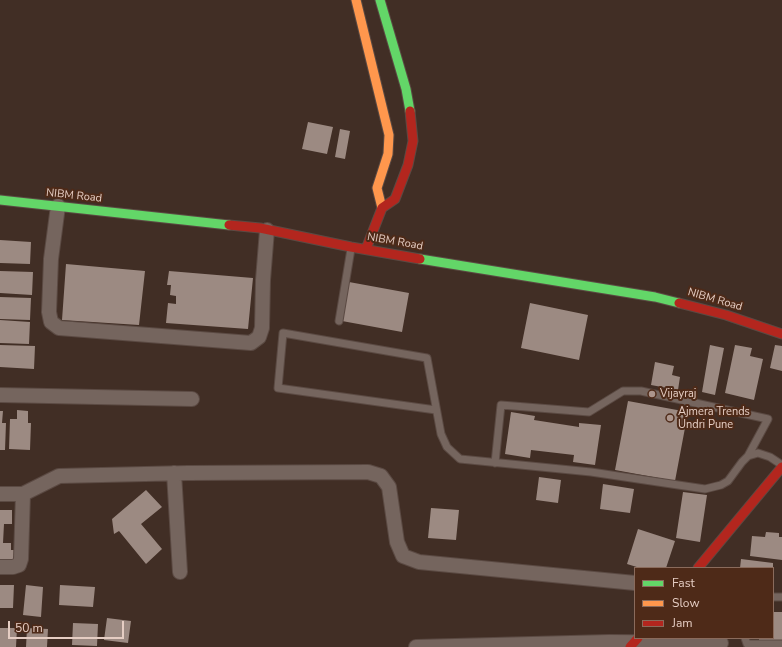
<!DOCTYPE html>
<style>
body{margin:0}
#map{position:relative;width:782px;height:647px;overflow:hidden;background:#412e25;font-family:"Nunito Sans",sans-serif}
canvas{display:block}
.legend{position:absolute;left:634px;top:567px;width:140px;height:72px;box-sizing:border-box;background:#4e2a18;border:1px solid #8a6b5c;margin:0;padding:5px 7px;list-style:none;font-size:12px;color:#e5cdc3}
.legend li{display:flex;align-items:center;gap:8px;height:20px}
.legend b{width:20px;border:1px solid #8a6b5c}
.scale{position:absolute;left:8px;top:621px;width:116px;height:18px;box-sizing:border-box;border:2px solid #e5cdc3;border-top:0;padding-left:5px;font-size:12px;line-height:14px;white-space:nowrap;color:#e5cdc3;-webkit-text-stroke:3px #4e2a18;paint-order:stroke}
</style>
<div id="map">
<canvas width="782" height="647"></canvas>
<ul class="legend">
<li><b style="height:5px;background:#63d668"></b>Fast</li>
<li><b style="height:5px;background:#ff974d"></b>Slow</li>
<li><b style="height:5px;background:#b3261e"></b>Jam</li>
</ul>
<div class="scale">50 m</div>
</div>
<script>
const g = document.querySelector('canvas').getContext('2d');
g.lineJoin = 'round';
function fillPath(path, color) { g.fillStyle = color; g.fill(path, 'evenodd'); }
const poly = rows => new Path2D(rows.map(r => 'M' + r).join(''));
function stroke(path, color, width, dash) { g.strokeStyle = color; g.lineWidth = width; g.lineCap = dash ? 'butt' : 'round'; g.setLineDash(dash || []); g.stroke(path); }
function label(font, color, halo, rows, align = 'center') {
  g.font = font + ' "Nunito Sans",sans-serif'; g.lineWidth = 4; g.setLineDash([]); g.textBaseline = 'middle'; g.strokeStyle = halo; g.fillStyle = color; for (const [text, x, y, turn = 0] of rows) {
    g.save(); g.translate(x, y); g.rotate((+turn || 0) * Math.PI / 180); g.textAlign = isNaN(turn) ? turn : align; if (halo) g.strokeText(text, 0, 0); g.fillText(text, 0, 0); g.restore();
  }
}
fillPath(poly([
 [308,122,333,127,327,154,302,149],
 [340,129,350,131,345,159,335,157],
 [0,240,31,242,30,264,0,263],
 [66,264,145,271,139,325,62,320],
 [0,271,33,272,32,295,0,293],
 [169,271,253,278,248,329,166,323,168,303,176,304,176,296,170,295,171,285,167,285],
 [349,282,409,293,402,332,342,321],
 [0,297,31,298,30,320,0,319],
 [530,303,588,315,579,360,521,348],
 [0,320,30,322,29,344,0,343],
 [0,345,35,346,34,369,0,367],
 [710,345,724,348,715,395,702,392],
 [735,345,752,348,750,356,763,359,754,400,725,393],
 [775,345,782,346,782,371,770,368],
 [655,362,674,366,672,375,680,377,678,390,651,385],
 [628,401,688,412,675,481,615,470],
 [17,410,28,411,28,423,31,423,30,450,9,449,10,419,17,419],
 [0,411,3,411,2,423,6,423,5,450,0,450],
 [511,412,535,416,534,420,579,427,579,423,601,425,595,465,573,462,574,455,531,450,530,458,505,454],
 [539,477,561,480,558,503,536,500],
 [603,484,634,489,630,513,600,509],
 [146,490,162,507,141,524,162,549,146,564,119,531,114,534,112,519],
 [683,492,707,495,700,542,676,538],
 [431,508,459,510,456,540,428,538],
 [0,510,12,510,12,524,4,524,3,543,11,543,11,550,15,550,15,564,0,563],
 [638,529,675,541,666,568,640,568,627,564],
 [766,532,779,533,779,537,782,537,782,560,750,556,752,536,765,537],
 [741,559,773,563,773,568,740,568],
 [0,585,14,585,13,608,0,608],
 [26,585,43,587,41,617,23,615],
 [60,585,95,587,93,607,59,605],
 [773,612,782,612,782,643,759,643,759,638,773,638],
 [107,618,131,621,128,643,104,640],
 [73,623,98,624,97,646,72,645],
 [0,628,17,628,16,647,0,647],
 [27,628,48,629,47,647,26,647]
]), '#9c8a82');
const lane = poly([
 [339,321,351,249],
 [436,410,278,388,283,333,427,358,441,434,447,447,460,459,591,472,705,489,721,485,728,481,742,462,748,456,758,453,770,457,782,465],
 [495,463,501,405,589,412,623,391,641,391,768,419,748,456],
 [773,597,782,597],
 [745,638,747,644,782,644]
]);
const street = poly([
 [58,206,51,259,49,312,51,322,59,328,251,343,259,337,262,328,263,280,267,230],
 [0,395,192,399],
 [174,473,180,572],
 [0,494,23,494,59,476,188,473,368,472,381,476,389,487,397,542,403,556,419,562,635,583],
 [0,567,13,567,19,565,21,559,23,494],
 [416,647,609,642,721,643]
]);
const fast = poly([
 [380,0,406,89,410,111],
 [0,200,229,225],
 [420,259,655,297,679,303]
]);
const slow = poly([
 [356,0,389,135,388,154,377,188,382,208]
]);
const jam = poly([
 [229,225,260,228,351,247,420,259],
 [366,249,382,208,395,199,408,165,413,141,410,111],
 [679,303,726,315,782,334],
 [698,568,782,467],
 [630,647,638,638]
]);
stroke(lane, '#5b4a43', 9);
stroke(street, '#5b4a43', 16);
stroke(fast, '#5b4a43', 11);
stroke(slow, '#5b4a43', 11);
stroke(jam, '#5b4a43', 11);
stroke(lane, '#75655e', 7);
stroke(street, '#75655e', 14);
stroke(fast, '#63d668', 9);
stroke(slow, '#ff974d', 9);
stroke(jam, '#b3261e', 9);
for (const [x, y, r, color] of [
 [652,394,4,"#ac958c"],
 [670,418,4,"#ac958c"]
]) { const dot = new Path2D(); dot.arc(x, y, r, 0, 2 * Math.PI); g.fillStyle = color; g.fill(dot); stroke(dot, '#4e2a18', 1.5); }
label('11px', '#e5cdc3', '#4e2a18', [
 ["NIBM Road",74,196,6],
 ["NIBM Road",395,242,10],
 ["NIBM Road",715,300,16]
]);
label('11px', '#e5cdc3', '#4e2a18', [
 ["Vijayraj",660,394],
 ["Ajmera Trends",678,412],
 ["Undri Pune",678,425]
], 'left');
</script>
